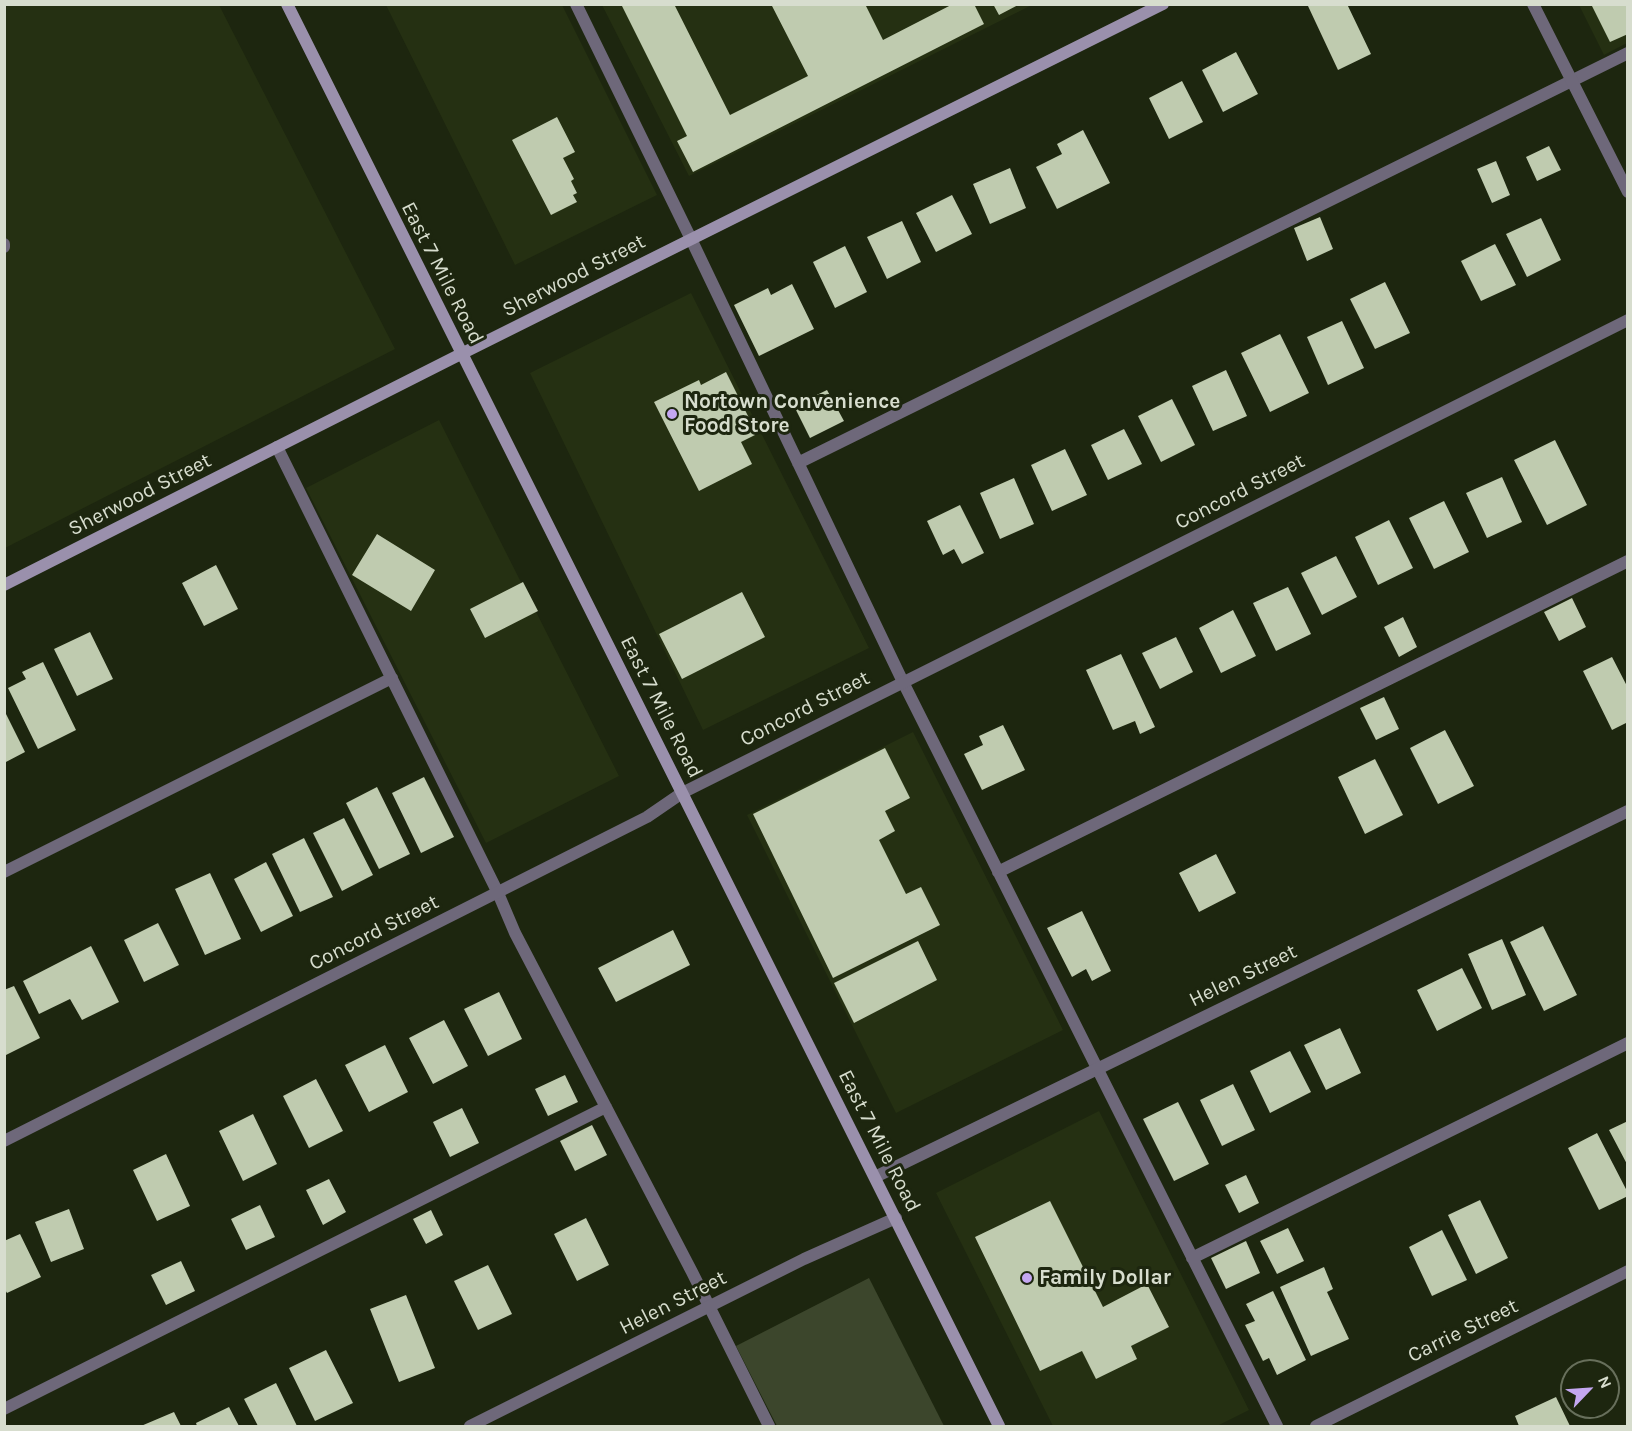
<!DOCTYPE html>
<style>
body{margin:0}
#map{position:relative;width:1632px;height:1431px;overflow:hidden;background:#1d260f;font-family:Karla,sans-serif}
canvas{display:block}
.frame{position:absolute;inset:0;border:6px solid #d7ddce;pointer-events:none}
.north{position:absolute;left:1560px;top:1359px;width:60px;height:60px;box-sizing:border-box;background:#1d260f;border:2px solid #676f5b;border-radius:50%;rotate:65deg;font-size:16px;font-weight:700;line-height:24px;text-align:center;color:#d7ddce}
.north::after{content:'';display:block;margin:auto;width:21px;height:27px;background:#c4a7f1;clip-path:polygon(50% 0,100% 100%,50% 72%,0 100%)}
</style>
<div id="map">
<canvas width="1632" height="1431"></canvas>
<div class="frame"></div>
<div class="north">N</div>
</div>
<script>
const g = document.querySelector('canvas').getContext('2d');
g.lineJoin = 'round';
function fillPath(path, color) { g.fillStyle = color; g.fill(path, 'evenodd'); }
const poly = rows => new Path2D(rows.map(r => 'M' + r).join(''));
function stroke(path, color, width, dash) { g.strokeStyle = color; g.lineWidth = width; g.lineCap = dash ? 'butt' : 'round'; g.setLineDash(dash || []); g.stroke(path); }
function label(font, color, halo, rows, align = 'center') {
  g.font = font + ' Karla,sans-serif'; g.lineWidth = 6; g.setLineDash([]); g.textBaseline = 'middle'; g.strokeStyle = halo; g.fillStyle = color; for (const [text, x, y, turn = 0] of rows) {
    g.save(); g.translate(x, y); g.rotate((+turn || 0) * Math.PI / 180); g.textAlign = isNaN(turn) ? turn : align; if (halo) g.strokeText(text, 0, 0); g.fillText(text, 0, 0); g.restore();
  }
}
fillPath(poly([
 [5,5,219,5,395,349,5,548],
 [386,5,562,5,657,195,515,265],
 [602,5,1032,5,689,176],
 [1579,5,1627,5,1627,43,1604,55],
 [691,293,869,648,703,730,530,373],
 [439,420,619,776,486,843,306,488],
 [913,732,1063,1030,896,1113,747,815],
 [1099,1111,1249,1410,1217,1426,1053,1426,936,1193]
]), '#253012');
fillPath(poly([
 [869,1278,944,1426,777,1426,736,1346]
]), '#3c462c');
fillPath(poly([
 [621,4,674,4,730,115,808,76,771,4,865,4,883,40,953,4,974,4,984,24,693,172,677,141,687,136],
 [993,4,1020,4,999,15],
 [1312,4,1347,4,1371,54,1338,70,1308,6],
 [1595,4,1628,4,1628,34,1610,42,1592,6],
 [1236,52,1258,94,1223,112,1202,70],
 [1182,81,1203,122,1169,139,1149,98],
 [557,117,575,152,563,158,574,179,571,181,577,193,573,195,577,202,551,215,512,140],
 [1083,130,1110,183,1057,209,1036,167,1062,154,1057,144],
 [1549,146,1561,170,1537,181,1526,157],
 [1496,161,1510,195,1492,203,1477,169],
 [1010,168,1026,208,990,224,973,184],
 [952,195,972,234,936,252,916,213],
 [1320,217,1333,249,1307,261,1294,228],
 [1541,218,1561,260,1527,277,1506,234],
 [902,221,921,262,887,279,867,237],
 [1495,244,1516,285,1481,301,1461,261],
 [845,246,867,292,835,308,813,262],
 [1385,282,1410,333,1375,349,1350,299],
 [792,284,814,329,759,356,734,305,768,288,771,295],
 [1342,321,1364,368,1328,385,1307,337],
 [1280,334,1309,393,1270,412,1241,353],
 [1226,370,1247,416,1213,431,1192,386],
 [726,372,757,434,741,442,752,464,699,491,654,402,699,380,701,385],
 [827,390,844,421,810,438,794,406],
 [1172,399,1195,445,1161,462,1138,416],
 [1124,429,1142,464,1108,480,1091,445],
 [1555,440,1587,505,1547,525,1514,460],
 [1065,449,1087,495,1052,511,1031,465],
 [1502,477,1522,522,1487,538,1466,493],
 [1014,478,1034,524,1000,539,980,493],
 [1444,501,1469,552,1434,569,1409,518],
 [960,505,984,553,962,564,954,549,943,555,927,521],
 [1389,520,1413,568,1378,585,1355,537],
 [377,534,435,570,411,611,352,575],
 [1336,556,1357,597,1322,615,1301,573],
 [216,565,238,609,204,626,182,583],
 [523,582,538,611,485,638,470,609],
 [1288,587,1311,634,1276,651,1253,603],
 [742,592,765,637,682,679,659,634],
 [1572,598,1586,627,1559,641,1544,612],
 [1233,610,1256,656,1221,673,1199,628],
 [1403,617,1417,647,1399,657,1384,627],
 [90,632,113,679,77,696,54,649],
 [1176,637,1193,672,1160,689,1142,653],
 [1121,654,1155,727,1140,734,1135,721,1113,730,1086,670],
 [1612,657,1628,688,1628,722,1612,730,1583,671],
 [43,662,76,730,38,749,8,688,26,679,22,672],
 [1384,697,1399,729,1376,740,1360,708],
 [4,710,25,752,4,763],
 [1003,725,1025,770,982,790,964,754,983,745,979,736],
 [1445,730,1474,786,1438,804,1410,748],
 [885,748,910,798,885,811,895,831,879,840,906,894,921,887,940,925,833,978,753,814],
 [1375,759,1403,815,1365,834,1338,777],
 [424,777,454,837,421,853,392,793],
 [377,787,410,854,379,869,346,803],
 [344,818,373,875,342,891,313,833],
 [304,838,333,897,300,912,272,854],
 [1216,854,1236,893,1199,912,1179,873],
 [266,862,293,916,261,932,234,879],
 [210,873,241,939,205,955,175,889],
 [1082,911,1111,971,1092,981,1086,969,1072,977,1047,928],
 [158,923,179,965,144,982,124,940],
 [1543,926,1577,995,1544,1011,1510,942],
 [673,930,690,965,616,1002,598,968],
 [1502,939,1526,995,1492,1010,1468,954],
 [918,941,937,980,854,1023,834,983],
 [91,946,119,1002,82,1020,70,999,39,1014,23,981],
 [1462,968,1482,1008,1437,1031,1417,990],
 [14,986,40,1038,4,1056,4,990],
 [499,992,522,1039,488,1056,464,1009],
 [444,1020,468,1066,433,1084,409,1038],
 [1340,1028,1361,1073,1326,1090,1304,1045],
 [385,1045,408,1092,369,1112,345,1065],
 [1290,1051,1311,1092,1270,1113,1250,1071],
 [565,1075,578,1102,548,1116,535,1089],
 [316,1079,343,1131,309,1148,283,1096],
 [1233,1084,1255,1130,1222,1146,1200,1100],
 [1178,1102,1209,1164,1174,1181,1143,1119],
 [462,1108,479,1143,450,1157,433,1122],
 [253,1114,277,1164,243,1181,219,1131],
 [1628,1121,1628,1166,1609,1130],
 [592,1125,607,1155,575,1171,560,1141],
 [1597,1133,1628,1193,1628,1196,1599,1210,1568,1148],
 [166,1154,190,1206,157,1221,133,1170],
 [1246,1175,1259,1203,1239,1213,1225,1185],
 [329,1179,346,1212,323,1225,306,1190],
 [1480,1200,1508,1258,1476,1274,1448,1215],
 [1050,1201,1103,1307,1147,1284,1169,1327,1131,1346,1137,1359,1096,1379,1082,1351,1040,1371,975,1237],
 [260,1205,275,1237,246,1250,231,1219],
 [69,1209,84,1249,51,1262,35,1222],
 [431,1210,443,1235,426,1244,413,1219],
 [586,1218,609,1265,577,1281,554,1234],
 [1288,1228,1304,1261,1277,1274,1260,1241],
 [1442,1230,1467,1280,1432,1296,1409,1247],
 [20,1234,41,1277,7,1293,4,1288,4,1241],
 [1246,1241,1260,1273,1226,1289,1211,1258],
 [181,1261,195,1291,166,1305,151,1275],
 [488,1265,512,1314,478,1330,454,1281],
 [1324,1267,1333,1289,1327,1292,1349,1339,1311,1356,1280,1287],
 [1273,1291,1306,1360,1277,1375,1269,1358,1263,1361,1245,1325,1255,1321,1246,1304],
 [406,1295,435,1368,399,1382,370,1309],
 [326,1350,353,1403,315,1421,289,1368],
 [276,1383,297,1426,258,1426,244,1399],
 [1556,1397,1570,1426,1519,1426,1515,1416],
 [229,1407,239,1426,197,1426,196,1423],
 [174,1412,181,1426,141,1426]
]), '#bfcbaf');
stroke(poly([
 [576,4,691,239,903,682,1277,1426],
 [4,244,4,247],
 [277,447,498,893,515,933,692,1272,769,1426],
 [798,463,1628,53],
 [4,872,392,678],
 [998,872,1628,561],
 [1192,1258,1628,1043],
 [4,1409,606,1107]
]), '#6e687a', 12);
stroke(poly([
 [1533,4,1628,192],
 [4,1141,647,817,682,793,1628,320],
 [875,1177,1628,811],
 [470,1426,804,1259,896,1218],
 [1316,1426,1628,1271]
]), '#6e687a', 12);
stroke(poly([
 [287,4,999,1426],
 [4,585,461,354,1163,4]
]), '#9a90ac', 12);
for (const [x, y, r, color] of [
 [672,414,6,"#c4a7f1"],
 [1027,1278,6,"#c4a7f1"]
]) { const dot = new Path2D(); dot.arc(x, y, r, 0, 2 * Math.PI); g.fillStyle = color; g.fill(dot); stroke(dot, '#1d260f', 2); }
label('21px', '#d7ddce', '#1d260f', [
 ["East 7 Mile Road",442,273,63],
 ["Sherwood Street",574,276,-27],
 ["Concord Street",1240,492,-27],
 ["Sherwood Street",140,495,-27],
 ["East 7 Mile Road",661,707,63],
 ["Concord Street",805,709,-27],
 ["Concord Street",374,933,-27],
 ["Helen Street",1243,976,-26],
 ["East 7 Mile Road",879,1141,63],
 ["Helen Street",673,1303,-27],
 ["Carrie Street",1463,1331,-26]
]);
label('bold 21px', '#d7ddce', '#1d260f', [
 ["Nortown Convenience",684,402],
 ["Food Store",684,426],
 ["Family Dollar",1039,1278]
], 'left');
</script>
